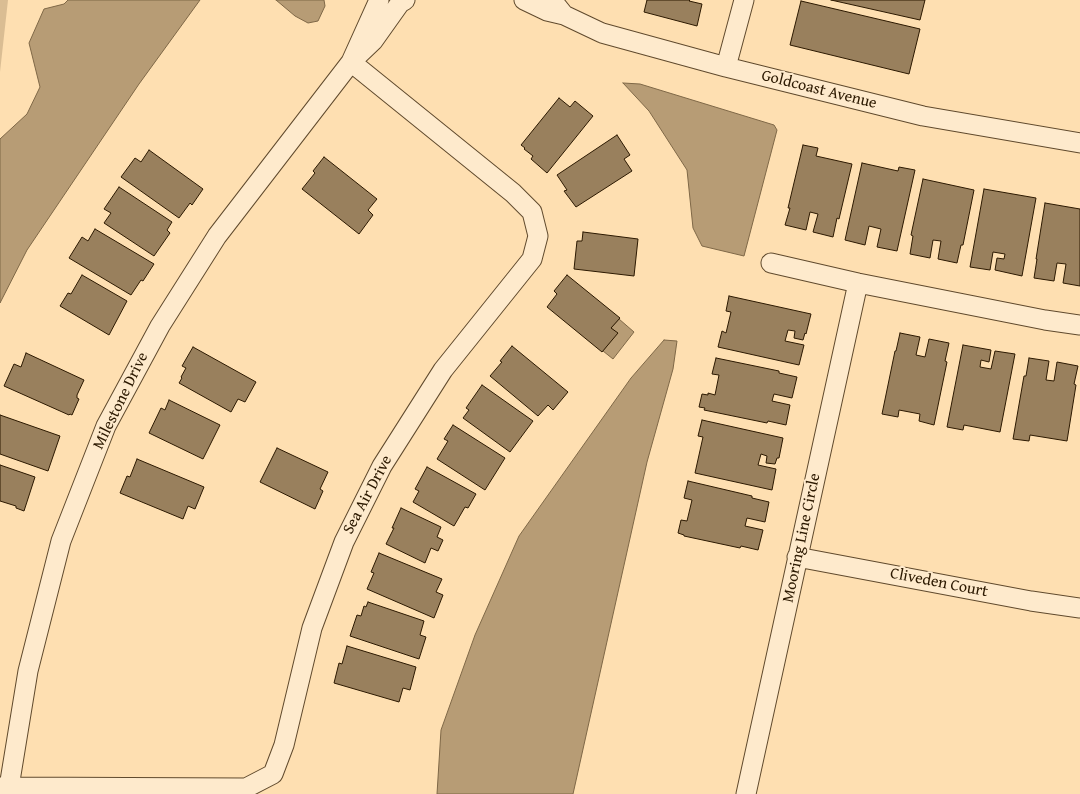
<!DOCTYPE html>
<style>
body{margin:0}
canvas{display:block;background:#fedfb1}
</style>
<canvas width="1080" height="794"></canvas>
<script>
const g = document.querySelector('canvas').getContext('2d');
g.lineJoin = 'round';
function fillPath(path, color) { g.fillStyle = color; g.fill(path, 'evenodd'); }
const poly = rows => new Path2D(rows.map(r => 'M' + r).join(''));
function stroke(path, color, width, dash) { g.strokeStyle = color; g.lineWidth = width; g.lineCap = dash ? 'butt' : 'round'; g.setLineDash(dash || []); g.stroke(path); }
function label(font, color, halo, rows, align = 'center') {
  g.font = font + ' "Gentium Book Plus",serif'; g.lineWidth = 4; g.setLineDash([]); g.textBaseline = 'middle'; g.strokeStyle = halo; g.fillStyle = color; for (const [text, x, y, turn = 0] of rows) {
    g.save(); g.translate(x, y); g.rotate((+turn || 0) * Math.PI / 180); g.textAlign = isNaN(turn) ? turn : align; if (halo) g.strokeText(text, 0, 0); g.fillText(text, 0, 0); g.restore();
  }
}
fillPath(poly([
 [0,0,8,0,0,72]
]), '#dabd93');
const water = poly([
 [68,0,200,0,139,84,27,250,0,303,0,139,27,114,40,87,29,43,44,9,64,4,68,0],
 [276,0,324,0,325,6,318,21,308,23,295,16,276,0],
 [623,83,640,84,774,125,777,130,744,256,702,246,693,228,687,170,649,111,623,83],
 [619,319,634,332,613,359,603,351,617,333,611,328,619,319],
 [664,340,677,341,673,369,647,462,573,794,437,794,441,730,475,635,519,536,631,378,664,340]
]);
fillPath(water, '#b79c75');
stroke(water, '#7f6847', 1);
const building = poly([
 [647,0,690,0,689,1,702,4,697,26,644,12,647,0],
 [831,0,925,0,920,20,831,0],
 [801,1,920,29,909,74,790,45,801,1],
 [559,98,570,107,575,101,593,116,547,173,531,159,533,156,524,149,525,148,521,145,559,98],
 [617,135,630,155,624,159,632,171,576,207,564,191,567,190,557,175,617,135],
 [803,145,818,148,816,156,852,164,839,219,837,218,833,237,813,232,818,214,810,212,806,230,785,225,790,208,788,208,803,145],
 [149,150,203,189,192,205,190,203,179,218,121,177,135,158,141,162,149,150],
 [324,157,377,199,368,210,373,215,359,234,302,189,315,173,313,171,324,157],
 [862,163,898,171,899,167,915,170,897,251,877,247,881,229,869,226,865,245,845,240,862,163],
 [923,179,974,190,963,245,961,245,957,263,938,259,941,241,933,240,930,258,910,254,913,236,911,235,923,179],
 [119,187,172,222,167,230,170,233,154,256,104,223,111,213,104,209,119,187],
 [984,189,1036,198,1022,276,995,270,997,258,1004,259,1005,254,993,252,990,270,970,267,984,189],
 [1045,203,1080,209,1080,286,1063,283,1066,264,1057,263,1054,281,1034,278,1037,259,1036,259,1045,203],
 [95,229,154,264,143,281,141,280,131,295,69,258,82,237,88,241,95,229],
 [583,232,638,239,634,276,574,269,577,241,582,241,583,232],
 [82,275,127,301,109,335,60,306,68,293,71,294,82,275],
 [567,275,620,318,611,328,618,333,602,352,547,307,557,294,554,291,567,275],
 [729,296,811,314,806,334,805,333,803,340,794,338,795,331,788,330,785,341,804,345,799,365,718,347,722,331,726,333,731,312,726,311,729,296],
 [900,333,920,337,916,355,925,357,929,339,949,343,945,361,947,362,934,425,919,421,920,414,899,410,898,417,882,414,895,351,896,351,900,333],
 [963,345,991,350,989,362,981,360,980,367,991,369,995,351,1015,354,1000,432,964,425,963,430,947,427,963,345],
 [512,346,568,392,553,410,548,405,538,416,490,376,502,362,500,361,512,346],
 [193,347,256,382,245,402,238,399,231,412,179,383,182,378,181,377,186,368,182,366,193,347],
 [26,353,84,380,77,395,77,398,79,399,72,415,70,414,69,415,4,386,14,364,21,367,26,353],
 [716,358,779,371,779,373,797,377,792,398,774,394,772,401,790,405,786,425,768,421,767,423,704,410,705,408,699,407,702,394,708,395,708,393,715,395,719,375,712,374,716,358],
 [1029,358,1049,361,1046,380,1054,381,1057,362,1078,366,1074,384,1076,385,1067,441,1030,435,1029,441,1013,439,1024,376,1026,376,1029,358],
 [482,385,533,421,510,452,463,418,469,410,466,408,482,385],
 [169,400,220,425,203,459,149,433,161,408,165,410,169,400],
 [0,415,60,436,48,471,0,454,0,415],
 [702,420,783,438,779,458,777,458,775,464,766,463,767,456,761,454,758,465,776,469,772,490,695,473,703,437,698,436,702,420],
 [453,425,505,458,485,490,437,459,448,441,444,439,453,425],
 [277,448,328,472,320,489,323,491,315,509,260,482,277,448],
 [137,459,204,487,195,509,188,506,183,519,120,493,127,476,130,477,137,459],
 [0,465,35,477,24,511,16,508,16,506,0,501,0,465],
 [427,467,476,494,468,508,465,507,454,526,413,502,419,491,415,489,427,467],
 [688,481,752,496,752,498,769,502,765,522,747,518,745,526,763,530,758,550,741,546,740,548,684,536,684,535,678,533,681,520,687,521,692,500,684,498,688,481],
 [401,508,441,527,437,537,443,540,438,551,431,548,425,563,386,544,394,528,392,528,401,508],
 [379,553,442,579,436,592,443,595,434,618,367,589,374,573,371,572,379,553],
 [368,602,424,621,420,635,426,637,419,659,350,636,357,615,361,616,364,606,366,607,368,602],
 [347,646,416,667,410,690,403,688,399,702,334,683,339,663,342,664,347,646]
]);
fillPath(building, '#99805d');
stroke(building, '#2c1901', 1);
const minor = poly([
 [379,0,351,62,373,41,400,3,405,0],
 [524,0,547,11,564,15,552,0],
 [564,15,602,33,726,67,923,116,1080,143],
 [726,67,744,0],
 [771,263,858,283,1045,320,1080,325],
 [797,557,1031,601,1080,608],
 [0,787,9,787,246,788,273,774,284,745,312,628,344,542,382,466,443,370,532,259,538,236,532,212,513,193,351,62,217,236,160,326,106,426,61,541,28,671,9,787,9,794],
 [746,794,858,283]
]);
stroke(minor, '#604a2d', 21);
stroke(minor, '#feeacc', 19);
label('16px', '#2c1901', '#feeacc', [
 ["Goldcoast Avenue",819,90,14],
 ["Milestone Drive",121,401,-64],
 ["Sea Air Drive",368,495,-62],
 ["Mooring Line Circle",802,538,-78],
 ["Cliveden Court",939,583,11]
]);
</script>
